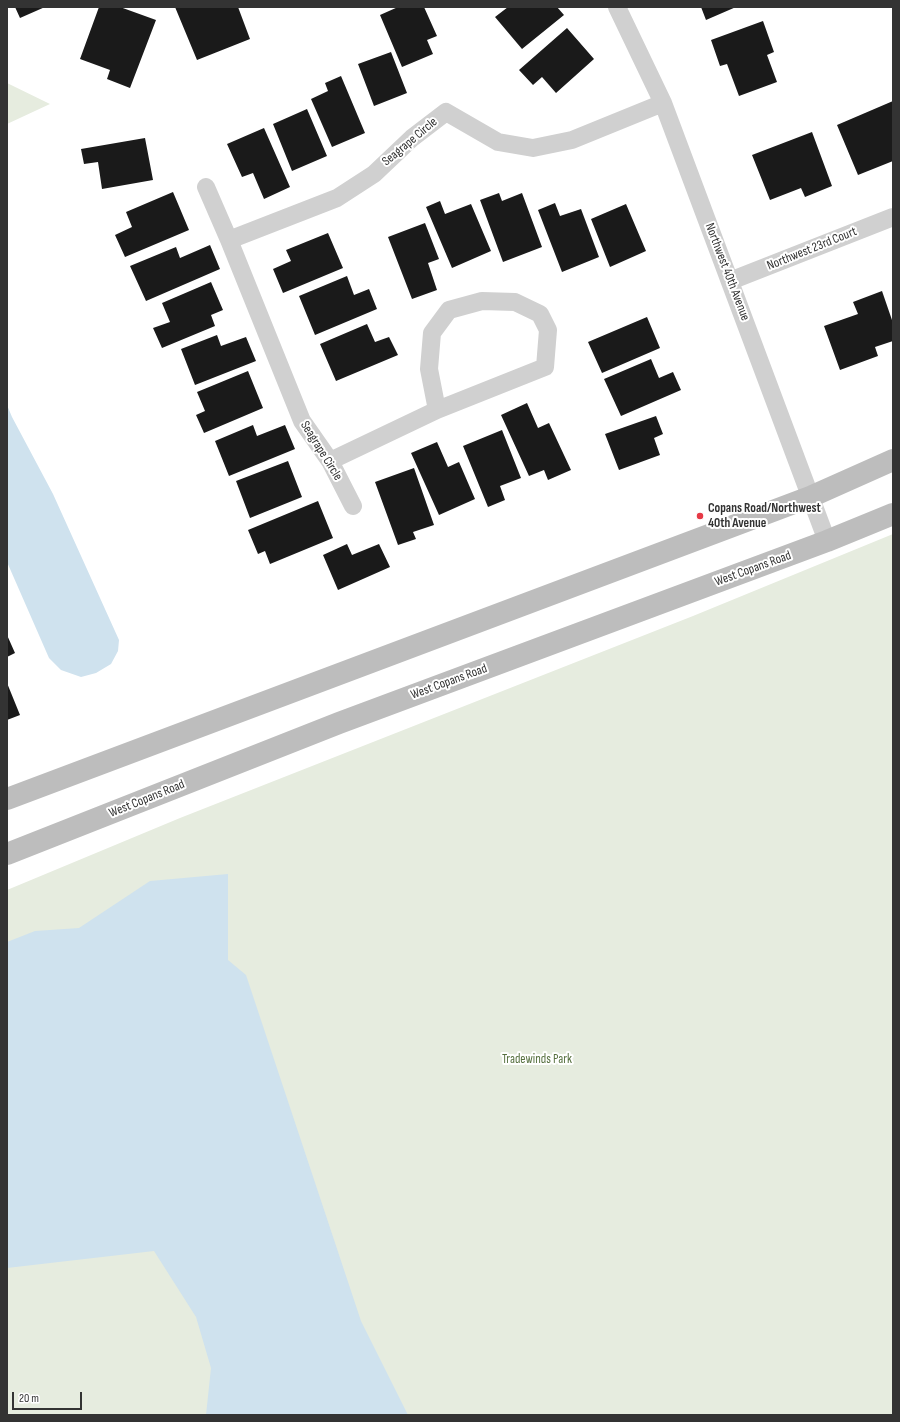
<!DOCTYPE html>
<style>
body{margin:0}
#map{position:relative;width:900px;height:1422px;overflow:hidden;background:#fff;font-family:"Sofia Sans Condensed",sans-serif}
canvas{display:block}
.frame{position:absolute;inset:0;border:8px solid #333;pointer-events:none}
.scale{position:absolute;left:12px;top:1392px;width:70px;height:18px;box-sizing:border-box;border:2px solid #333;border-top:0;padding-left:5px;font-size:12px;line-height:14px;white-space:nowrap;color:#333;-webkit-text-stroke:3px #fff;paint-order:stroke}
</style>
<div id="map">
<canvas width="900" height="1422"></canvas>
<div class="frame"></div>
<div class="scale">20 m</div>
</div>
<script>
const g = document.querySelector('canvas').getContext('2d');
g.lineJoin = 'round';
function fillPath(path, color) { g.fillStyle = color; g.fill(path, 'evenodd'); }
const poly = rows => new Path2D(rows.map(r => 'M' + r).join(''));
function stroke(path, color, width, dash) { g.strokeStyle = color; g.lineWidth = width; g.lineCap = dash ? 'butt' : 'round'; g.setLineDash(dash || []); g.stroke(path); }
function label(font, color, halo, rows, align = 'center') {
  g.font = font + ' "Sofia Sans Condensed",sans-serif'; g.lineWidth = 4; g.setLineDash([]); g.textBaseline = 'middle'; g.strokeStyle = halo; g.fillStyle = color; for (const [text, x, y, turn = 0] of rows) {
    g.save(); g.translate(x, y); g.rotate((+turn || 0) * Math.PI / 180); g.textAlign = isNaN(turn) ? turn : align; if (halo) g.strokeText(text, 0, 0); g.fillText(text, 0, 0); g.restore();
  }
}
fillPath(poly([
 [7,83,50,104,7,124],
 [893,534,893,1415,7,1415,7,890,180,818,693,616]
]), '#e6ecdf');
fillPath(poly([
 [7,405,12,417,53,494,119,640,118,651,111,664,96,673,81,677,61,670,49,658,7,562],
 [228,874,228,960,246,975,361,1321,408,1415,206,1415,211,1368,196,1317,154,1251,7,1268,7,942,35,931,79,928,150,881]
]), '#cfe2ee');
fillPath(poly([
 [15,7,45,7,20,18],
 [99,7,120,7,156,20,130,88,107,79,110,70,80,59],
 [175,7,238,7,250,39,197,60],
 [398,7,424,7,437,36,427,40,433,54,402,67,380,15],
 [508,7,557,7,564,15,522,49,495,17],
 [701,7,736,7,706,20],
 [763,21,774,52,767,55,777,82,739,96,727,64,720,66,711,40],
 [567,28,594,59,556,93,542,77,533,85,519,70],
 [391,52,407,93,374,106,358,64],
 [341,76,365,133,332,147,311,99,328,91,325,83],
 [893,101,893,161,858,175,837,125],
 [307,109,327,156,292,171,273,124],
 [264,128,290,187,264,199,253,173,242,177,227,144],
 [812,132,832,186,805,197,801,188,770,200,752,155],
 [145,138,153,180,102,189,98,162,84,164,81,149],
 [173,192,189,230,125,257,115,235,132,227,126,212],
 [499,193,502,201,522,193,542,247,503,262,480,200],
 [440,201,445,214,471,204,491,251,452,268,426,207],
 [555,203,560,216,581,209,599,257,562,272,538,210],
 [626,204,646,251,610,267,591,219],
 [425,223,439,259,428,263,437,290,412,299,388,237],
 [328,233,343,268,283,293,273,269,291,261,286,250],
 [210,245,220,269,146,301,130,266,176,247,180,258],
 [347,276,354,295,369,289,377,309,315,335,299,296],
 [211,282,223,310,211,315,215,326,162,348,153,328,170,322,162,303],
 [882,291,893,323,893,341,875,347,878,356,840,370,824,326,858,314,853,302],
 [647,317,660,348,602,373,588,342],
 [367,324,375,342,389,337,398,355,336,381,320,344],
 [217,335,221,346,246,337,256,361,195,385,181,349],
 [651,359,659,378,673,372,681,390,621,416,604,379],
 [248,371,263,408,204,433,196,415,205,411,197,392],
 [527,403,538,428,549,423,571,470,548,480,544,470,529,476,501,415],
 [656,416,663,434,654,438,660,455,619,470,605,434],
 [253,425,257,436,285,425,295,449,229,476,215,441],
 [502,430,521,478,500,486,505,500,488,507,463,446],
 [437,442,448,467,459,462,475,499,439,515,411,453],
 [288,461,302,497,250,518,236,481],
 [414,468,434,525,413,532,416,539,398,545,375,482],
 [318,501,333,538,270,564,265,551,258,554,248,530],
 [347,544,352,555,379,544,390,567,338,590,323,555],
 [7,635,15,653,7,657],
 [7,683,20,715,7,720]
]), '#1a1a1a');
stroke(poly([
 [617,7,663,103,827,541],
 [206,187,229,240,302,421,330,461,353,506],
 [229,240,337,198,374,174,412,138,446,112,498,142,533,148,572,140,663,103],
 [730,281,893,217],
 [330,461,437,410,545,367,548,330,540,314,515,302,482,301,449,310,432,333,429,369,437,410]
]), '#d0d0d0', 18);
stroke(poly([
 [7,799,810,497,893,460],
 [7,854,339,723,827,541,893,514]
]), '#bdbdbd', 22);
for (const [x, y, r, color] of [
 [700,516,4,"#e63946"]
]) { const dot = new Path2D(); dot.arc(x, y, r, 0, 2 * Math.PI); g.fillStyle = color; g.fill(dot); stroke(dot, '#fff', 1.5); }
label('13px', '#333', '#fff', [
 ["Seagrape Circle",410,142,-40],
 ["Northwest 23rd Court",812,249,-22],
 ["Northwest 40th Avenue",727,272,69],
 ["Seagrape Circle",321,451,58],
 ["West Copans Road",753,569,-20],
 ["West Copans Road",449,682,-20],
 ["West Copans Road",147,799,-22]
]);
label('bold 13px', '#333', '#fff', [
 ["Copans Road/Northwest",708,509],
 ["40th Avenue",708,524]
], 'left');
label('13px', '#56703f', '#fff', [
 ["Tradewinds Park",537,1060]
]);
</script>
